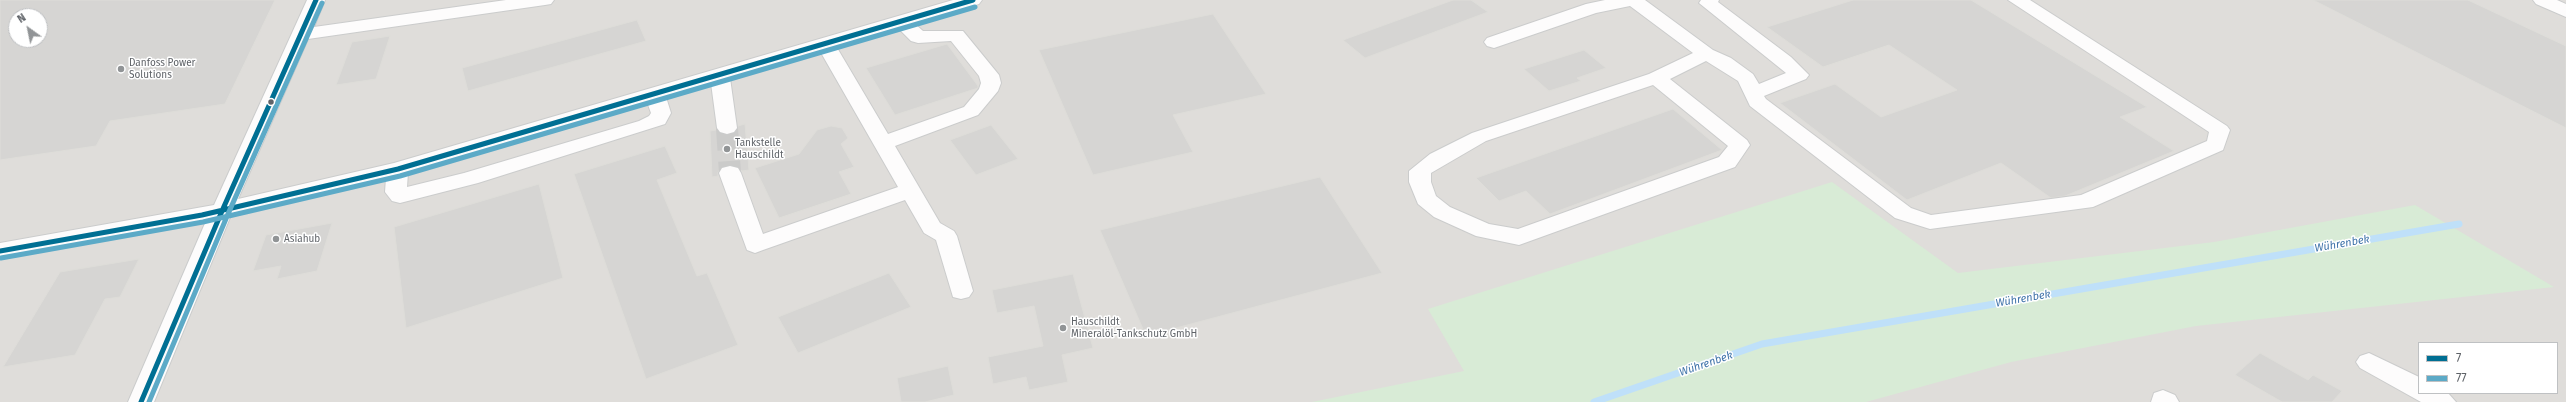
<!DOCTYPE html>
<meta charset="utf-8">
<style>
body{margin:0}
#map{position:relative;width:2566px;height:402px;overflow:hidden;background:#efeeea;font-family:"Fira Sans",sans-serif}
canvas{display:block}
.legend{position:absolute;left:2418px;top:342px;width:140px;height:52px;box-sizing:border-box;background:#fff;border:1px solid #bfc1c3;margin:0;padding:5px 7px;list-style:none;font-size:12px;color:#5f6368}
.legend li{display:flex;align-items:center;gap:8px;height:20px}
.legend b{width:20px;border:1px solid #bfc1c3}
.north{position:absolute;left:8px;top:8px;width:40px;height:40px;box-sizing:border-box;background:#fff;border:1px solid #bfc1c3;border-radius:50%;rotate:327deg;font-size:11px;font-weight:700;line-height:16px;text-align:center;color:#5f6368}
.north::after{content:'';display:block;margin:auto;width:14px;height:18px;background:#919496;clip-path:polygon(50% 0,100% 100%,50% 72%,0 100%)}
</style>
<div id="map">
<canvas width="2566" height="402"></canvas>
<ul class="legend">
<li><b style="height:5px;background:#006f93"></b>7</li>
<li><b style="height:5px;background:#5caac7"></b>77</li>
</ul>
<div class="north">N</div>
</div>
<script>
const g = document.querySelector('canvas').getContext('2d');
g.lineJoin = 'round';
function fillPath(path, color) { g.fillStyle = color; g.fill(path, 'evenodd'); }
const poly = rows => new Path2D(rows.map(r => 'M' + r).join(''));
function stroke(path, color, width, dash) { g.strokeStyle = color; g.lineWidth = width; g.lineCap = dash ? 'butt' : 'round'; g.setLineDash(dash || []); g.stroke(path); }
function label(font, color, halo, rows, align = 'center') {
  g.font = font + ' "Fira Sans",sans-serif'; g.lineWidth = 3; g.setLineDash([]); g.textBaseline = 'middle'; g.strokeStyle = halo; g.fillStyle = color; for (const [text, x, y, turn = 0] of rows) {
    g.save(); g.translate(x, y); g.rotate((+turn || 0) * Math.PI / 180); g.textAlign = isNaN(turn) ? turn : align; if (halo) g.strokeText(text, 0, 0); g.fillText(text, 0, 0); g.restore();
  }
}
fillPath(poly([
 [0,0,2566,0,2566,402,0,402],
 [16,16,40,16,40,40,16,40],
 [2419,343,2557,343,2557,393,2419,393]
]), '#dfddda');
fillPath(poly([
 [1832,182,1958,273,2214,242,2415,205,2554,287,2196,326,2011,362,1866,402,1312,402,1464,371,1428,309]
]), '#d8ebd6');
stroke(poly([
 [1594,402,1762,344,2459,224]
]), '#bfe0f9', 7);
const building = poly([
 [0,0,275,0,225,104,110,121,96,146,0,160,0,0],
 [16,16,40,16,40,40,16,40,16,16],
 [1453,0,1471,0,1488,12,1365,58,1343,40,1453,0],
 [1853,0,1971,0,2147,107,2120,117,2174,151,2065,196,2051,198,2001,163,1907,200,1780,103,1835,84,1881,117,1957,90,1889,45,1823,67,1767,27,1853,0],
 [2313,0,2468,0,2566,46,2566,128,2313,0],
 [1213,14,1266,94,1173,115,1193,152,1093,175,1039,50,1213,14],
 [637,20,646,41,468,91,462,68,637,20],
 [390,36,376,79,336,85,352,42,390,36],
 [947,44,978,86,978,88,895,115,866,68,947,44],
 [1584,50,1606,68,1577,78,1581,81,1549,91,1524,69,1584,50],
 [1673,109,1722,150,1550,214,1526,191,1499,201,1476,178,1673,109],
 [745,124,749,170,742,171,738,167,730,165,722,167,718,172,718,176,712,177,710,131,716,130,720,133,727,135,735,133,738,126,745,124],
 [991,125,1018,159,976,175,950,140,991,125],
 [831,126,842,128,848,138,841,144,854,167,839,172,851,194,779,218,755,168,799,154,817,130,831,126],
 [665,146,677,173,657,180,697,276,707,273,738,345,646,379,574,174,665,146],
 [1320,177,1382,273,1146,336,1100,230,1320,177],
 [539,184,563,278,406,328,394,227,539,184],
 [332,223,317,271,277,279,281,266,253,271,266,235,332,223],
 [139,259,120,297,105,299,75,355,3,367,60,272,139,259],
 [889,273,911,307,798,353,778,317,889,273],
 [1073,274,1093,348,1062,355,1068,382,1029,390,1026,377,993,384,988,357,1043,346,1034,306,997,313,992,290,1073,274],
 [2260,353,2308,380,2313,375,2342,391,2332,402,2282,402,2235,375,2260,353],
 [948,366,954,395,925,402,901,402,897,378,948,366]
]);
fillPath(building, '#d6d5d3');
stroke(building, '#deddd9', 1);
stroke(poly([
 [727,128,730,173]
]), '#cbcbca', 22, [22, 11]);
const minor = poly([
 [307,0,325,0,314,27,506,0,554,0,551,4,545,5,308,39,238,199,394,163,953,0,982,0,979,4,914,23,923,31,963,31,999,75,1001,83,998,91,978,115,895,146,940,223,954,231,957,236,973,291,969,297,961,299,953,297,936,240,924,233,905,200,763,250,755,253,747,250,719,173,722,168,730,166,738,168,741,173,763,234,898,187,820,51,730,78,737,128,734,132,727,134,720,132,717,128,711,83,666,97,671,113,665,124,478,183,400,203,392,201,385,192,386,178,231,215,154,402,128,402,206,221,0,259,0,243,214,205,307,0],
 [898,28,911,41,918,43,951,41,979,76,981,83,979,89,964,107,888,134,836,46,898,28],
 [647,102,651,113,649,116,639,121,464,173,407,187,408,173,647,102],
 [1605,0,1645,0,1713,50,1731,58,1753,74,1759,84,1786,73,1699,3,1701,0,1719,0,1718,2,1791,57,1809,75,1806,79,1764,96,1766,99,1911,208,1931,215,2081,195,2207,141,2209,132,2008,0,2030,0,2227,126,2230,130,2223,150,2093,207,1930,229,1895,218,1750,106,1738,81,1706,61,1670,79,1747,140,1750,145,1735,167,1519,245,1476,236,1434,217,1418,204,1409,182,1409,171,1430,154,1472,133,1649,74,1693,53,1630,6,1596,13,1494,48,1487,46,1484,42,1487,38,1586,4,1605,0],
 [1653,85,1728,146,1719,157,1518,229,1489,224,1450,207,1436,196,1431,182,1431,173,1486,141,1653,85],
 [2533,0,2557,0,2566,4,2566,17,2536,4,2533,0],
 [2369,353,2419,377,2419,393,2448,393,2456,402,2421,402,2360,368,2356,362,2360,356,2369,353],
 [2163,390,2175,395,2179,402,2151,402,2154,393,2163,390]
]);
stroke(minor, '#cbcccc', 2);
fillPath(minor, '#fdfcfc');
stroke(poly([
 [0,251,202,215,398,169,973,0],
 [141,402,222,211,316,0]
]), '#006f93', 5);
stroke(poly([
 [1,258,203,222,400,176,975,7],
 [149,402,228,214,322,3]
]), '#5caac7', 5);
for (const [x, y, r, color] of [
 [121,69,4,"#919496"],
 [271,102,3.5,"#5f6368"],
 [727,149,4,"#919496"],
 [276,239,4,"#919496"],
 [1063,328,4,"#919496"]
]) { const dot = new Path2D(); dot.arc(x, y, r, 0, 2 * Math.PI); g.fillStyle = color; g.fill(dot); stroke(dot, '#fff', 1.5); }
label('10px', '#5f6368', '#fff', [
 ["Danfoss Power",129,63],
 ["Solutions",129,75],
 ["Tankstelle",735,143],
 ["Hauschildt",735,155],
 ["Asiahub",284,239],
 ["Hauschildt",1071,322],
 ["Mineralöl-Tankschutz GmbH",1071,334]
], 'left');
label('italic 11px', '#4174aa', '#fff', [
 ["Wührenbek",2342,244,-10],
 ["Wührenbek",2023,299,-10],
 ["Wührenbek",1706,364,-19]
]);
</script>
